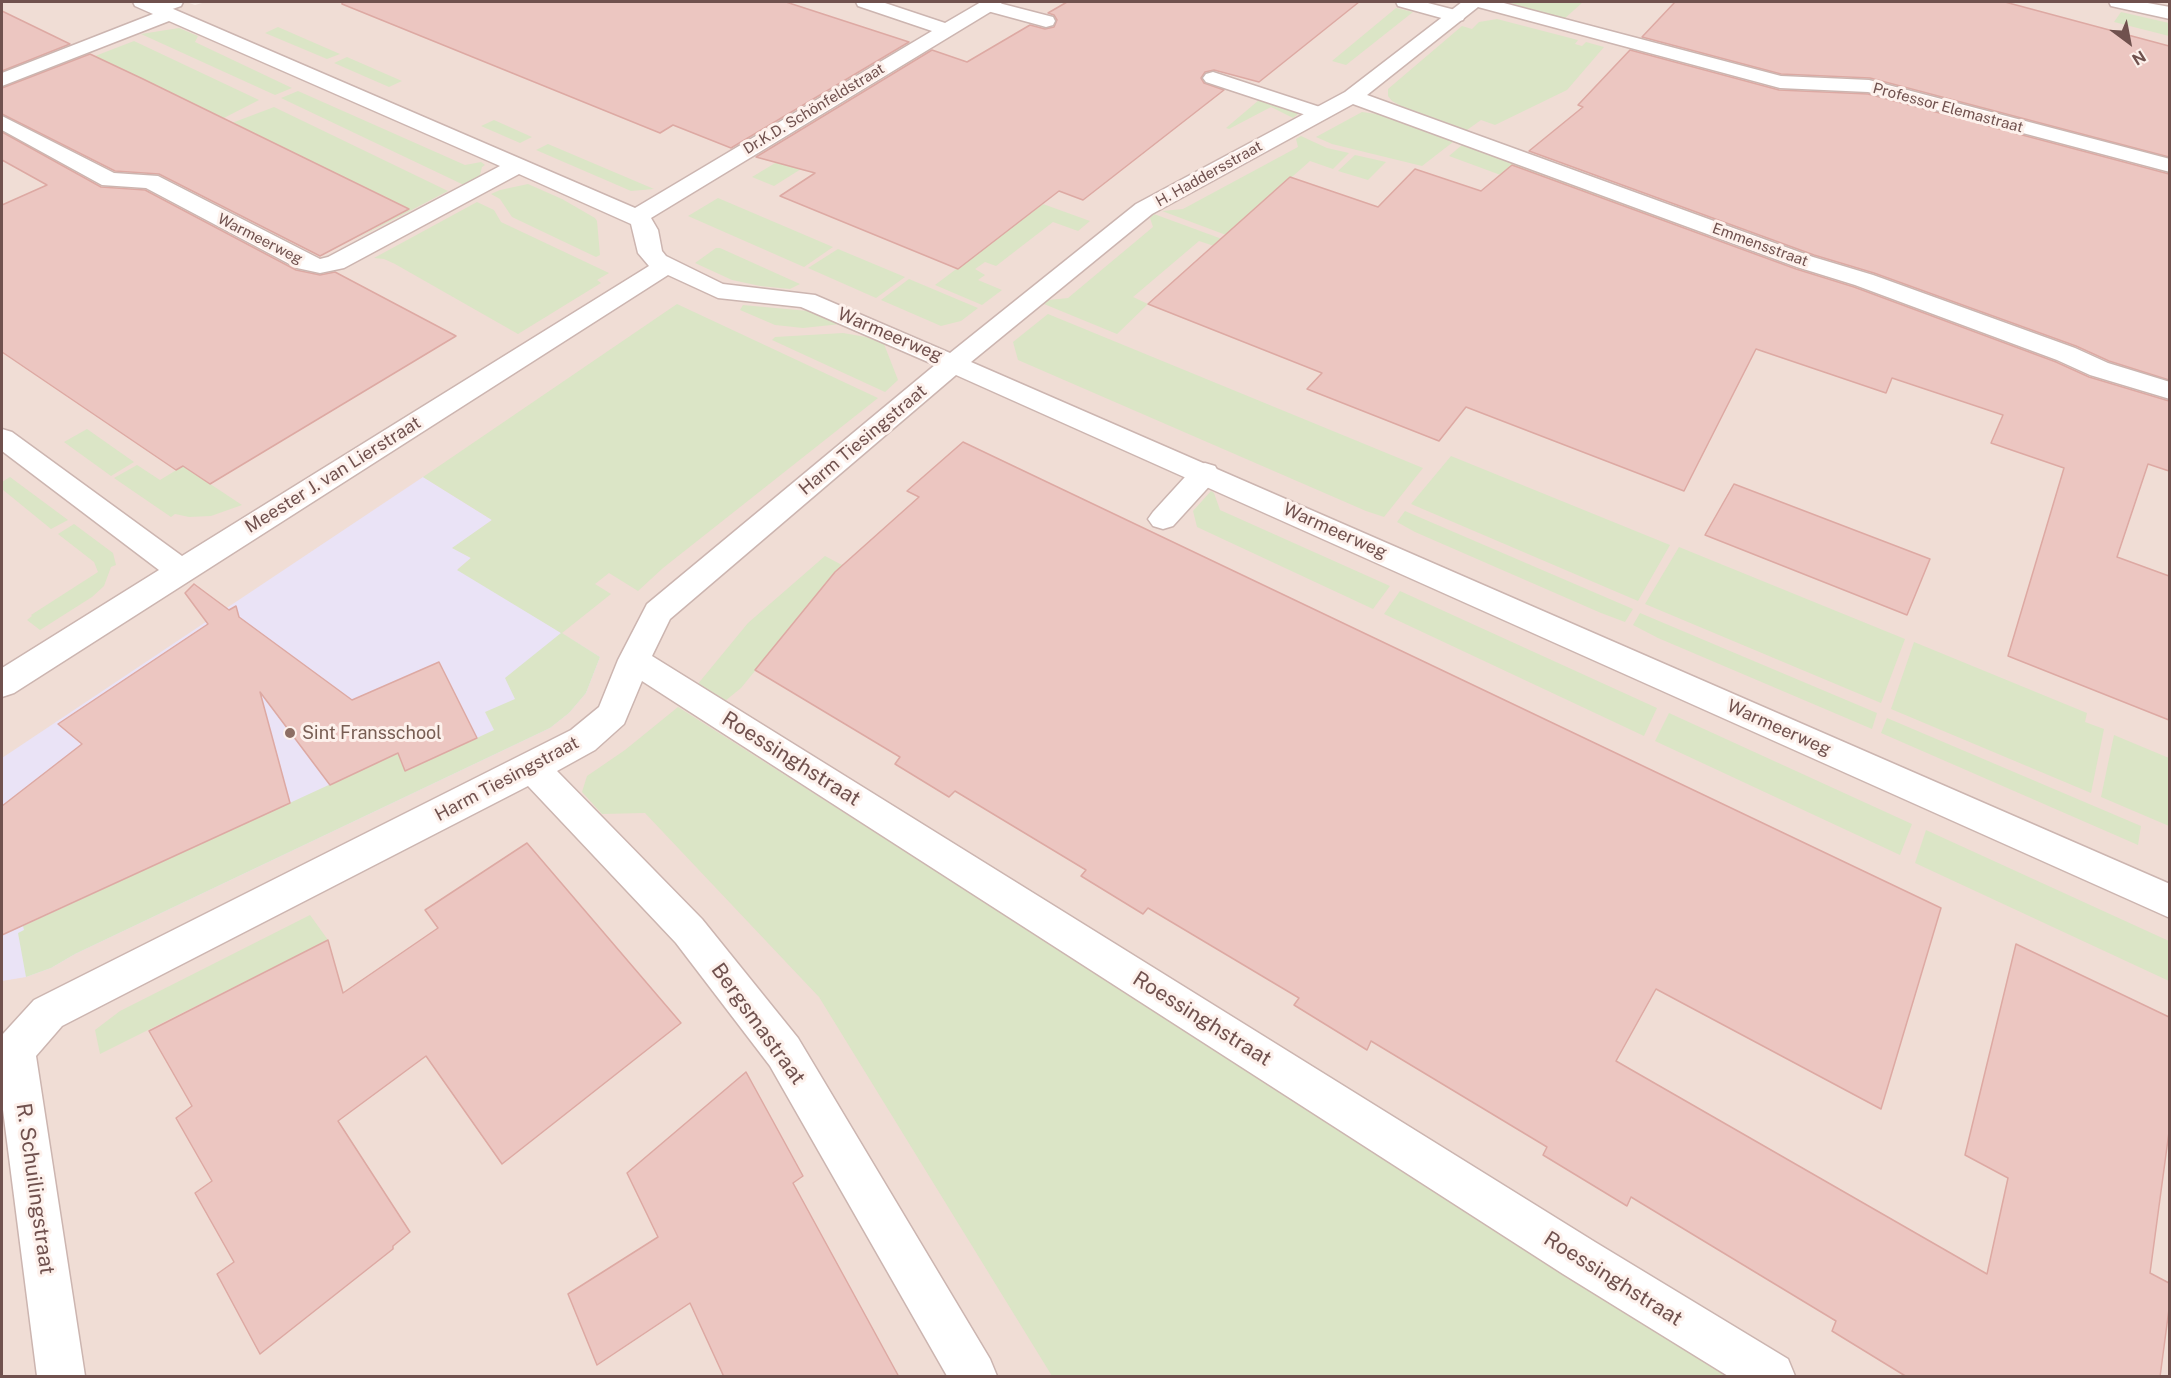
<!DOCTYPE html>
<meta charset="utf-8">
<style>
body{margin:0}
#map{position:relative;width:2171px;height:1378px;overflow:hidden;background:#faede6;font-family:"Public Sans",sans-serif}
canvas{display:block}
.frame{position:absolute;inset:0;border:3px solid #70514e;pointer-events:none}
.north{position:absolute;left:2099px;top:12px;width:60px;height:60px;-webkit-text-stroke:4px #fdf1ec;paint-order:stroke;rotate:148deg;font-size:16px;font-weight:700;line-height:24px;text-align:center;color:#70514e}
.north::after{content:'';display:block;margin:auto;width:21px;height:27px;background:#70514e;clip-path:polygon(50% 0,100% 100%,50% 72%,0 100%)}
</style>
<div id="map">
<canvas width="2171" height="1378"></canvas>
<div class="frame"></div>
<div class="north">N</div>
</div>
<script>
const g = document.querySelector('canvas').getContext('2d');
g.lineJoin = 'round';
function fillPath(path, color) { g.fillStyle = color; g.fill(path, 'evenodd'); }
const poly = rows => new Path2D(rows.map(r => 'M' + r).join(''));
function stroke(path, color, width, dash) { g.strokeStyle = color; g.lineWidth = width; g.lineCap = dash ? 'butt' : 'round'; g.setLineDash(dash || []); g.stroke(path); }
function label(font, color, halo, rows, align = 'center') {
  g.font = font + ' "Public Sans",sans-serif'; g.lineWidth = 6; g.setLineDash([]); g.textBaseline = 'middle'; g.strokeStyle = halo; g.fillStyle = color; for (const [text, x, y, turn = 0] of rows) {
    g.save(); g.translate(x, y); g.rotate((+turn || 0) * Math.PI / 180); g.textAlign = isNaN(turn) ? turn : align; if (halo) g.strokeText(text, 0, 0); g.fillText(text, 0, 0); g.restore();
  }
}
fillPath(poly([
 [2,2,186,2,195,5,206,2,2169,2,2169,1376,2,1376]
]), '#f0ddd5');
fillPath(poly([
 [423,477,492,520,453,548,471,558,458,569,600,657,586,693,580,700,569,713,550,728,75,954,51,968,26,977,2,981,2,758]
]), '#eae3f6');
fillPath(poly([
 [1507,2,1583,2,1564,19],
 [1396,8,1413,12,1346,65,1332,61],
 [2121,12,2169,23,2169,36,2114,22],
 [1497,19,1578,40,1575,44,1582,46,1586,42,1604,47,1567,90,1495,125,1481,120,1467,130,1401,106,1392,101,1388,96,1388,89,1462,26,1472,29,1479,22],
 [278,27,340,54,327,59,265,33],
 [179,28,198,36,195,42,292,88,275,95,141,34],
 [134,41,259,100,216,122,38,78],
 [347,57,402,81,389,87,334,63],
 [298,91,465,165,481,162,485,165,482,167,479,179,466,186,281,98],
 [1259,100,1299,113,1293,118,1271,107,1229,129,1226,128],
 [274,107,448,191,354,240,409,209,252,133,224,126],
 [1362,112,1377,114,1453,142,1422,166,1332,144,1316,137],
 [494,120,532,137,520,143,481,126],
 [1301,136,1327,148,1349,153,1333,169,1310,161,1226,235,1162,211,1183,209,1298,147,1296,139],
 [810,142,801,169,774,186,752,177],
 [548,144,654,189,631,191,536,150],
 [1462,145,1670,220,1658,233,1449,156],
 [1355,155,1386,162,1368,180,1338,171],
 [528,184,562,199,595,218,597,221,600,255,596,257,512,217,500,199,491,194,500,190],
 [718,198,833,247,804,267,688,216],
 [477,202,494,210,501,222,609,273,597,280,601,283,518,334,395,264,384,259,374,258],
 [1043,204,1090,221,1078,231,1053,222,996,266,985,262,975,269,985,275,978,280,1002,290,982,305,935,285],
 [1154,214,1222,239,1214,246,1199,241,1133,297,1148,304,1117,334,1044,304,1049,300,1068,298,1153,227,1150,218],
 [716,248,720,248,800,284,790,289,760,286,732,280,695,263],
 [838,249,905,277,876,298,808,268],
 [909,279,978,308,961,321,941,326,881,300],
 [677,304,878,398,663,568,638,591,609,573,595,584,611,594,562,633,600,657,586,693,569,713,550,728,75,954,51,968,26,977,18,933,24,930,23,926,398,753,406,771,494,730,485,712,515,699,505,678,561,633,457,570,471,558,452,548,492,520,423,477],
 [743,305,819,312,841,324,803,328,775,325,740,310],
 [1048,314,1423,468,1384,517,1366,511,1018,360,1013,342],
 [843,333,866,337,884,344,898,380,885,392,772,340,775,337],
 [87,429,134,462,111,476,64,442],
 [1451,456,1670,545,1638,601,1411,504],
 [137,465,160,480,183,466,242,505,211,516,189,517,175,514,171,517,114,478],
 [10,477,68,520,51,529,2,489,2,482],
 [1211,491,1214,493,1220,510,1390,586,1373,609,1197,527,1193,511],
 [1405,511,1633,609,1625,622,1601,613,1415,532,1397,522],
 [74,524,113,553,116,565,111,567,104,586,92,597,40,630,27,620,32,616,31,615,98,572,94,562,58,534],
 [1679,547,1905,639,1881,703,1645,604],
 [825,556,842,565,741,688,725,701,697,685,748,623],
 [1400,591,1657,708,1644,736,1384,614],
 [1640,613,1877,713,1872,729,1658,638,1633,625],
 [1914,642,2087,713,2085,722,2104,729,2091,793,1891,709],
 [678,707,1730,1376,1052,1376,819,997,645,813,602,814,582,792,587,776,625,750],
 [1669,713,1912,824,1900,855,1655,741],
 [1887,718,2141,826,2138,845,1881,733],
 [2114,735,2169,758,2169,826,2101,797],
 [1926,830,2169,941,2169,981,1915,863],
 [310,915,328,940,100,1054,95,1030,120,1011]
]), '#dbe5c6');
const building = poly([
 [342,2,786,2,909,42,731,148,673,125,660,133,342,4,342,2],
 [1067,2,1359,2,1259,82,1214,70,1205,72,1201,78,1204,83,1224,90,1083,200,1059,191,958,269,780,196,815,173,756,157,932,50,967,62,1030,25,1045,29,1054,27,1057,20,1054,15,1048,13,1067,2],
 [1675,2,2005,2,2169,46,2169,157,1870,78,1781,74,1642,37,1675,2],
 [2,11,70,44,2,71,2,11],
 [1630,50,1779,90,1868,94,2169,174,2169,380,2109,361,2076,346,1874,273,1814,255,1529,151,1583,107,1578,105,1630,50],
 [90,54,143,79,409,209,320,256,159,174,115,171,2,114,2,88,90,54],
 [2,132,101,187,145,190,296,270,320,275,335,272,456,336,210,484,183,466,176,470,2,352,2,205,47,185,2,160,2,132],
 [1512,165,1796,269,1854,287,2056,362,2089,377,2169,401,2169,471,2148,464,2117,557,2169,576,2169,720,2008,656,2064,468,1991,443,2003,415,1892,378,1886,393,1756,349,1684,491,1466,407,1439,441,1307,389,1322,373,1148,304,1290,177,1378,207,1415,169,1481,191,1512,165],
 [963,442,1941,908,1881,1109,1656,989,1616,1061,1987,1274,2008,1178,1965,1155,2016,944,2169,1017,2169,1132,2150,1273,2169,1283,2169,1309,2160,1377,1907,1377,1832,1331,1836,1321,1631,1197,1627,1206,1543,1155,1547,1147,1371,1041,1367,1050,1294,1005,1299,998,1148,908,1143,914,1081,876,1086,870,955,791,949,797,895,764,900,757,755,670,835,572,919,497,907,491,963,442],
 [1734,484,1930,559,1907,615,1705,535,1734,484],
 [194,584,229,610,236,606,239,617,352,700,439,662,477,738,405,771,398,753,330,785,260,692,290,803,2,935,2,806,82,744,58,724,208,624,185,593,194,584],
 [527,843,681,1023,502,1164,426,1056,338,1121,410,1232,393,1246,393,1249,260,1354,217,1274,234,1262,195,1193,212,1181,176,1118,192,1106,149,1031,328,940,343,993,438,928,425,910,527,843],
 [746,1072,803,1176,793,1183,899,1377,724,1377,690,1303,597,1365,568,1294,658,1237,627,1173,746,1072]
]);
fillPath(building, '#ecc6c1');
stroke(building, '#dda9a3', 1.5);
const service = poly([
 [158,2,183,2,181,6,164,12,150,12,148,8,150,4,158,2],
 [980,2,995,2,1053,17,1055,21,1053,25,1046,27,1039,25,980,9,978,5,980,2],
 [1396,2,1424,2,1463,12,1465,16,1463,20,1456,22,1398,6,1396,2],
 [1213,72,1326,109,1329,113,1326,117,1319,119,1312,117,1206,82,1203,78,1206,74,1213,72],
 [1205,463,1215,466,1219,473,1215,480,1173,526,1163,529,1153,526,1148,519,1153,512,1195,466,1205,463]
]);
const minor = poly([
 [133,2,157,2,635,208,932,31,858,6,856,2,882,2,945,23,981,2,1002,2,1000,6,651,218,658,230,662,251,666,256,723,284,815,295,950,353,1136,204,1345,92,1462,2,1500,2,1781,76,1869,80,2170,159,2170,172,1868,92,1780,88,1478,7,1367,95,1813,257,1873,275,2075,348,2108,363,2170,382,2170,399,2090,375,2057,360,1855,285,1797,267,1353,104,1152,214,971,362,2170,884,2170,918,956,375,670,619,652,656,1595,1242,1788,1359,1795,1376,1728,1376,1563,1274,642,681,624,724,595,750,557,771,702,919,798,1038,990,1359,997,1376,947,1376,770,1066,676,943,528,786,62,1026,36,1056,85,1376,37,1376,2,1102,2,1035,34,1000,571,730,599,707,618,660,647,604,935,365,801,307,718,298,668,275,14,693,2,697,2,668,159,570,2,451,2,429,12,432,182,556,649,266,638,253,631,224,519,174,344,268,320,273,297,268,146,188,102,185,2,130,2,116,114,173,158,176,320,259,328,257,500,166,169,21,2,86,2,73,153,14,135,6,133,2],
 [2109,2,2142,2,2170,7,2170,19,2111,6,2109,2]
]);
stroke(service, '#ccb5b0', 3);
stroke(minor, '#ccb5b0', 3);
fillPath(service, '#fff');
fillPath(minor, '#fff');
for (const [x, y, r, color] of [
 [290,733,6,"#8d6e63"]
]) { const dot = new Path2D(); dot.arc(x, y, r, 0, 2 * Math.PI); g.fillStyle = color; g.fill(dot); stroke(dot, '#fdf1ec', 2); }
label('15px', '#70514e', '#fdf1ec', [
 ["Professor Elemastraat",1948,108,15],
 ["Dr.K.D. Schönfeldstraat",814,109,-31],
 ["H. Haddersstraat",1209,174,-29],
 ["Warmeerweg",260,239,27],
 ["Emmensstraat",1760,245,20]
]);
label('18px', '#70514e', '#fdf1ec', [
 ["Warmeerweg",890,335,23],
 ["Harm Tiesingstraat",863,440,-40],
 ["Meester J. van Lierstraat",333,475,-32],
 ["Warmeerweg",1335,531,24],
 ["Warmeerweg",1779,728,24],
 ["Harm Tiesingstraat",507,779,-28]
]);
label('18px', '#785e54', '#fdf1ec', [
 ["Sint Fransschool",302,733]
], 'left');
label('21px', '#70514e', '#fdf1ec', [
 ["Roessinghstraat",791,759,32],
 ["Roessinghstraat",1202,1019,32],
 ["Bergsmastraat",758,1024,54],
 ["R. Schuilingstraat",35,1189,82],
 ["Roessinghstraat",1613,1279,32]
]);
</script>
